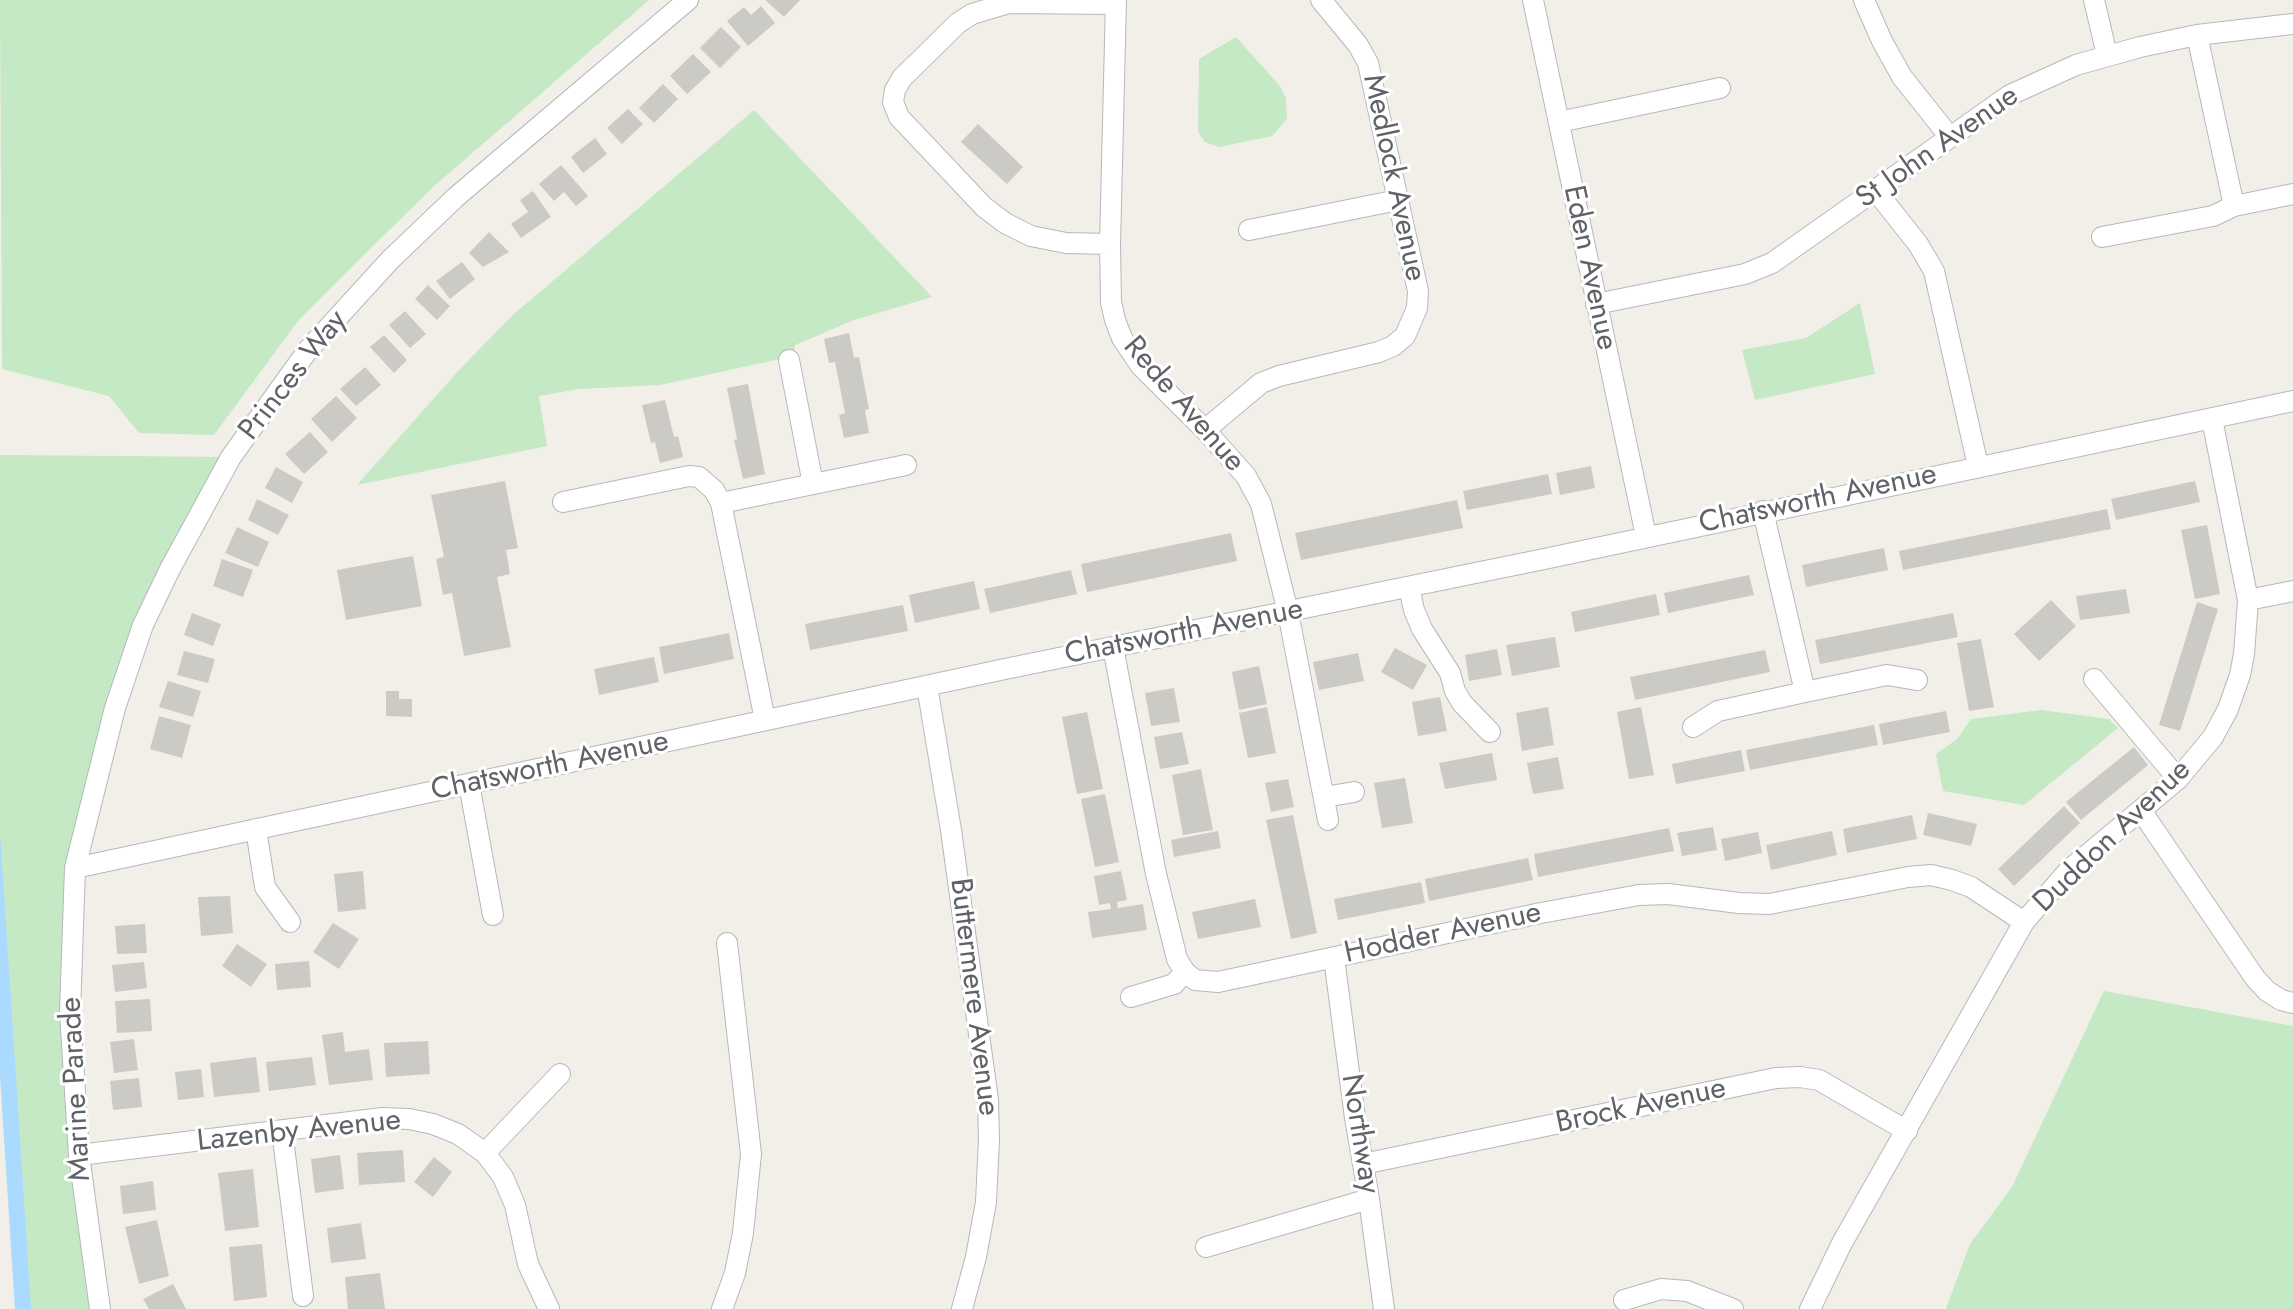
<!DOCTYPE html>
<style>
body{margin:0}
canvas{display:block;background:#f1efe8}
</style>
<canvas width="2293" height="1309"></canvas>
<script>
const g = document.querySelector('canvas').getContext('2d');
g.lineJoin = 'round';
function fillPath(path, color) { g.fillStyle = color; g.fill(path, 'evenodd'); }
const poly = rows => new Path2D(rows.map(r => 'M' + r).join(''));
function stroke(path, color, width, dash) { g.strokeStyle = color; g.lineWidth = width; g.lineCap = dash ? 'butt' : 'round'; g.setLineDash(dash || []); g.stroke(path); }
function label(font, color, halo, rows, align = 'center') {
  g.font = font + ' Jost,sans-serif'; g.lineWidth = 6; g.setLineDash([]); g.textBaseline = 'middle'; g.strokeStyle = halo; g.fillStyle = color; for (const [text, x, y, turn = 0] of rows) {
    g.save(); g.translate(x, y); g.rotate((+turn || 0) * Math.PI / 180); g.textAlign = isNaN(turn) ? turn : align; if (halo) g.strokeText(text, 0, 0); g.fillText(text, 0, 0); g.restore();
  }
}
fillPath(poly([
 [0,0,649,0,432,188,373,246,298,321,214,435,139,433,109,396,2,369],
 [1236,37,1280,86,1286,98,1287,119,1272,136,1219,147,1205,142,1198,132,1199,59],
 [754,110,932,297,854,320,795,345,794,356,660,385,579,389,539,396,547,446,357,485,460,369,514,314],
 [1860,303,1875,374,1755,400,1742,350,1806,338],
 [0,455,231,457,143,625,75,868,70,1012,100,1309,29,1309,0,846],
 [2041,710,2109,719,2118,728,2024,805,1943,791,1936,754,1957,739,1971,719],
 [2104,991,2293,1026,2293,1309,1946,1309,1970,1244,2012,1187]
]), '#c5e8c5');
fillPath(poly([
 [0,832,31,1309,15,1309,0,1076]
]), '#aadaff');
fillPath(poly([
 [765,0,800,0,784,17],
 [761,6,775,23,748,46,727,21,744,7,751,15],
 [721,27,741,47,720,68,700,48],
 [693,54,711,72,687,94,670,76],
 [663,84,678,99,654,123,639,108],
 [628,109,643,124,622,144,607,128],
 [978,124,1023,167,1007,184,961,142],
 [595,138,607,154,583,173,571,157],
 [561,165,588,196,576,206,564,192,554,201,539,184],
 [533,191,551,217,521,238,511,224,528,212,520,200],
 [489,232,509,252,483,267,469,253],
 [462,262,475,279,450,299,436,281],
 [428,285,450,306,437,320,415,299],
 [405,311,426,334,410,348,389,325],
 [849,333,854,358,859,357,869,409,865,410,869,433,844,438,839,415,845,413,835,362,829,363,824,339],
 [384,335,407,360,394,373,370,347],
 [365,367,381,385,356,406,340,389],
 [748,384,765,474,743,479,734,440,737,439,727,388],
 [336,396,357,418,332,442,311,419],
 [665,400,674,437,678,436,683,457,660,463,655,442,651,443,642,405],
 [310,432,328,452,304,474,285,454],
 [1591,466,1595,488,1560,495,1556,473],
 [276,467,303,482,292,503,265,488],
 [1548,474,1552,494,1467,510,1463,491],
 [505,481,518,548,506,550,510,574,497,577,511,647,464,656,452,593,443,595,436,559,444,557,431,495],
 [2195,481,2200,502,2116,520,2111,499],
 [257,499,289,515,278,535,248,520],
 [1457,500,1463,528,1301,560,1295,533],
 [2107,509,2111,529,1903,570,1899,551],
 [2207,525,2220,594,2195,599,2181,530],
 [237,527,269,542,258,567,225,553],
 [1231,533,1237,561,1087,592,1081,564],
 [1884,548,1888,570,1806,587,1802,565],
 [413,556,422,606,346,620,337,570],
 [222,559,253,570,243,597,213,586],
 [1071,570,1077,594,990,613,984,589],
 [1749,575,1754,595,1668,613,1664,593],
 [974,581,980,609,915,623,909,595],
 [2126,589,2130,613,2080,620,2076,596],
 [1656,594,1660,615,1575,632,1571,612],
 [2051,600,2076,626,2039,661,2014,634],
 [2197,602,2218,609,2180,731,2159,725],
 [903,605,908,631,810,650,805,624],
 [192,613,221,624,213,646,184,635],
 [1953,613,1958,637,1820,664,1815,640],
 [729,633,734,659,664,674,659,647],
 [1555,637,1560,667,1512,676,1506,645],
 [1981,639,1994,707,1969,711,1957,643],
 [1395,648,1427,665,1413,690,1381,672],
 [1497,649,1502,675,1469,681,1465,655],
 [1765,650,1770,672,1635,700,1630,677],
 [184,651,215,659,208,683,177,675],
 [1358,653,1364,681,1319,690,1313,662],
 [654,657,659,682,599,695,594,669],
 [1259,666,1267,704,1239,710,1232,672],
 [168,681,201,691,193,717,159,707],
 [1174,688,1180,722,1151,726,1145,693],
 [386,691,399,691,399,699,412,699,412,717,386,716],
 [1440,697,1447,731,1418,736,1412,702],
 [1267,707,1276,753,1248,758,1239,713],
 [1548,707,1554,745,1522,751,1516,713],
 [1641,707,1654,775,1629,779,1617,712],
 [1946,711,1950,732,1883,745,1879,724],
 [1087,712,1103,789,1077,794,1062,717],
 [159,716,191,725,182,758,150,749],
 [1874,725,1878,745,1750,770,1746,750],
 [1182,732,1189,764,1160,769,1154,737],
 [2134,747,2148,765,2081,820,2066,802],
 [1741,750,1745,771,1676,784,1672,764],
 [1492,753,1497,780,1445,789,1439,763],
 [1558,757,1564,789,1533,794,1527,763],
 [1201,769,1213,830,1183,835,1172,775],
 [1405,778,1413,823,1382,828,1374,783],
 [1288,779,1294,807,1271,812,1265,783],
 [1105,794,1119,862,1095,867,1081,799],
 [2064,806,2080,823,2014,886,1998,869],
 [1928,813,1977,824,1971,846,1923,835],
 [1293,815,1317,933,1291,939,1266,820],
 [1912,815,1917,839,1847,853,1843,829],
 [1713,827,1717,850,1682,856,1677,833],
 [1669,828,1674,851,1538,877,1534,854],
 [1218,831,1221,848,1174,857,1171,840],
 [1832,831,1837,855,1771,870,1766,845],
 [1758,832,1762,853,1725,861,1721,839],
 [1528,858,1533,880,1429,901,1425,879],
 [363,871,366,909,338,912,334,874],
 [1121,871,1127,900,1117,902,1118,908,1143,904,1147,930,1092,938,1088,912,1111,909,1110,903,1099,905,1094,876],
 [1421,882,1425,903,1338,920,1334,899],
 [230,896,233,933,201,936,198,897],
 [1255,899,1261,927,1198,939,1192,912],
 [333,923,359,939,339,969,313,952],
 [145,924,147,953,117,954,115,926],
 [237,944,267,964,251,987,222,966],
 [309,961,311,987,277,990,275,964],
 [144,962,147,988,115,992,112,965],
 [150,999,152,1031,117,1033,115,1001],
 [343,1032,345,1052,369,1049,373,1080,329,1085,322,1035],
 [134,1039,138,1070,114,1073,110,1042],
 [428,1041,430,1074,386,1077,384,1043],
 [256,1057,260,1092,214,1097,210,1063],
 [312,1057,316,1085,269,1091,266,1062],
 [201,1069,204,1097,178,1100,175,1072],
 [139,1078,142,1107,113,1110,110,1081],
 [403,1150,405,1182,359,1185,357,1153],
 [340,1155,344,1189,315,1193,311,1159],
 [434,1157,452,1172,433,1197,414,1182],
 [253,1169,259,1227,225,1231,218,1173],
 [153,1181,156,1210,123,1214,120,1186],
 [157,1220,169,1276,139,1284,125,1227],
 [361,1223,366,1259,331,1263,327,1228],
 [262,1244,267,1297,234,1301,229,1247],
 [380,1273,385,1309,348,1309,345,1277],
 [173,1284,186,1309,149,1309,143,1299]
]), '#cccac5');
const minor = poly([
 [1116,0,1110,244,1111,302,1115,320,1122,338,1140,365,1205,430,1246,476,1261,504,1288,612,1328,820],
 [1533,0,1646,536],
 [1864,0,1882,41,1902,77,1949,136],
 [2094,0,2107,55],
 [2197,35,2234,206],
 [1559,122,1720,88],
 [1876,191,1918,244,1934,271,1978,466],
 [1249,230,1398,200],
 [2102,237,2213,216,2234,206,2293,194],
 [1110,244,1066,243,1031,236,1005,223,984,207,899,117,893,102,895,90,902,78,958,23,972,14,1009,3,1116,4],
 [1596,304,1745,274,1772,263,2010,95,2076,65,2140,47,2197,35,2293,24],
 [789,360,813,484],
 [1205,430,1261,383,1279,376,1379,352,1393,346,1405,336,1417,308,1418,291,1368,63,1358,45,1321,0],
 [563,502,689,476,699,477,714,490,721,503,765,720],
 [721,503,906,465],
 [1763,511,1805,692],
 [1409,587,1414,610,1422,629,1450,673,1455,691,1462,703,1490,732],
 [2248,600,2293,591],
 [1113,647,1156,874,1177,959,1185,972,1195,980,1218,982,1541,913,1639,895,1668,894,1739,903,1769,904,1908,877,1931,875,1952,880,1971,887,2024,922],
 [2094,679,2178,779],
 [927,686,951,830,988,1100,989,1139,986,1202,976,1257,962,1309],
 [1693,727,1718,711,1805,692,1887,675,1917,680],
 [469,784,493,915],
 [1325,797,1354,792],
 [2142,812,2255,978,2267,991,2281,1000,2293,1003],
 [256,829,265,887,290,922],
 [75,868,1005,669,1549,558,2293,401],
 [1334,958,1355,1118,1369,1199,1384,1309],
 [1131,997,1174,984,1185,972],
 [282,1131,303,1296],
 [485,1153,560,1074],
 [79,1155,383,1118,409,1119,433,1124,458,1134,485,1153,503,1177,515,1205,528,1264,549,1309],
 [1363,1164,1776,1078,1800,1077,1819,1080,1907,1131],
 [1206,1247,1369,1199],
 [1624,1300,1661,1289,1687,1291,1733,1309],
 [100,1309,79,1155,70,1012,75,868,115,708,143,625,170,569,231,457,308,350,390,260,456,197,688,0],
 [722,1309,735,1273,743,1233,751,1154,727,943],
 [1810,1309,1842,1243,2024,922,2069,870,2178,779,2213,737,2228,709,2240,675,2244,654,2248,600,2212,419]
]);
stroke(minor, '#b5b8bc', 22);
stroke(minor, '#fff', 20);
label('30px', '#5f6368', '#fff', [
 ["St John Avenue",1938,148,-35],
 ["Medlock Avenue",1393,178,78],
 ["Eden Avenue",1589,268,78],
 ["Princes Way",294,376,-52],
 ["Rede Avenue",1183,405,49],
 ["Chatsworth Avenue",1818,500,-12],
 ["Chatsworth Avenue",1184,633,-11],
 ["Chatsworth Avenue",550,767,-12],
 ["Duddon Avenue",2113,837,-44],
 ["Hodder Avenue",1443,934,-12],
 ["Buttermere Avenue",973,997,83],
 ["Marine Parade",77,1089,-93],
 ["Brock Avenue",1641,1107,-12],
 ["Lazenby Avenue",299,1132,-6],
 ["Northway",1359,1134,81]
]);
</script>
